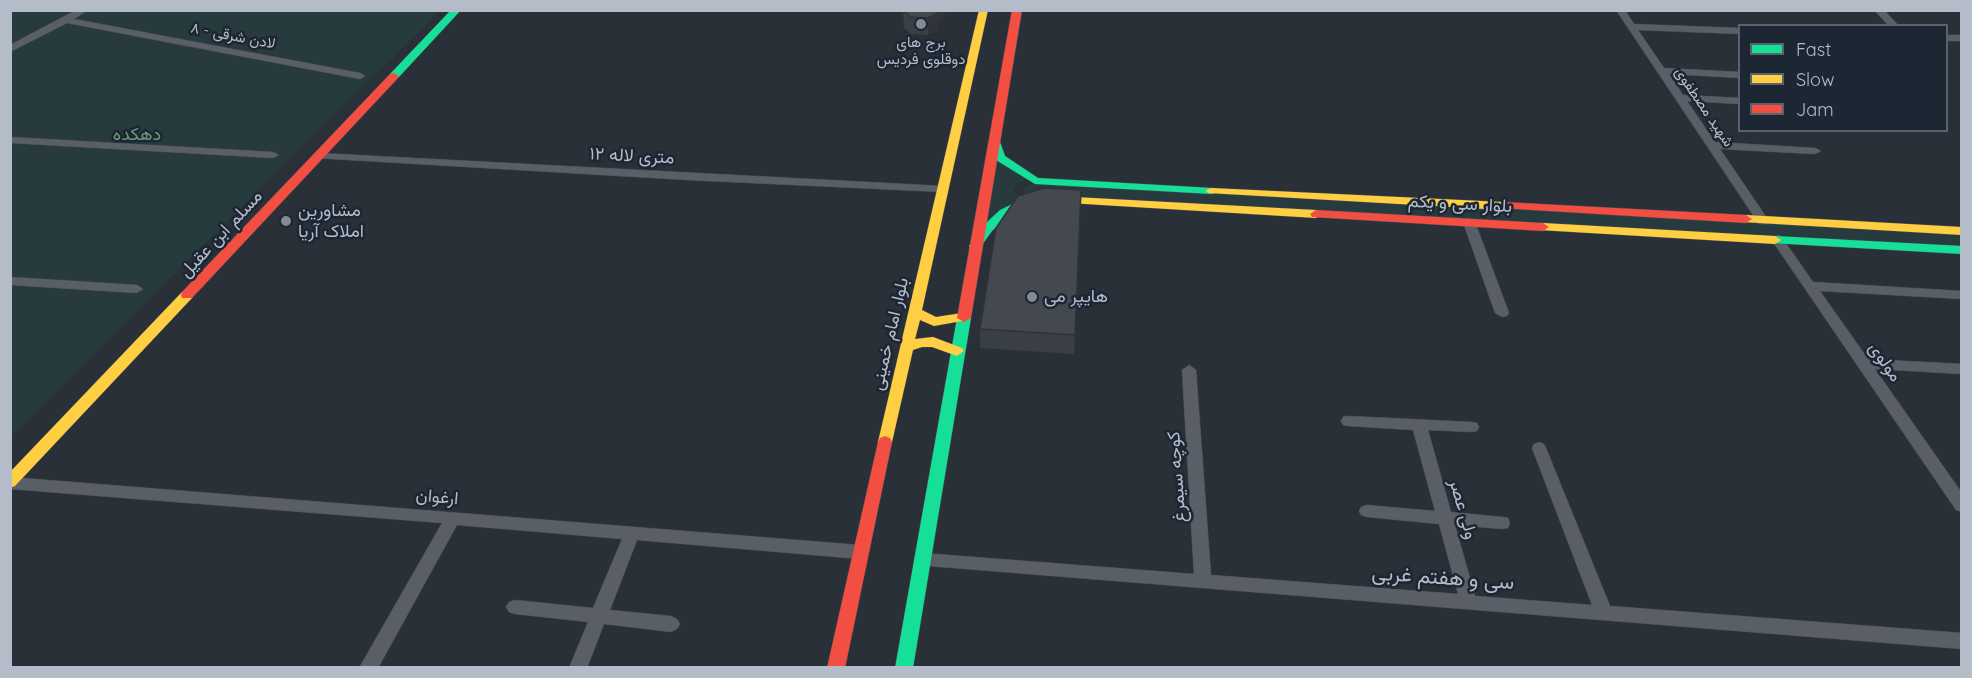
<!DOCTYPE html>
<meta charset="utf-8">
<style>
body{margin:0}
#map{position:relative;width:1972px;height:678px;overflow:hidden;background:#2a3038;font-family:Quicksand,sans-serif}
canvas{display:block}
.frame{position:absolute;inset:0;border:12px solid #b4bcc9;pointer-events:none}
.legend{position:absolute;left:1738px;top:24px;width:210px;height:108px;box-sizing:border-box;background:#1d2633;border:2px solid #59626f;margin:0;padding:8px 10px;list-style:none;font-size:18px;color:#b4bcc9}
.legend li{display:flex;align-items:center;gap:12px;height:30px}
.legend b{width:30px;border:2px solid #59626f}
</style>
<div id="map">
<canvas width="1972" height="678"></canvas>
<div class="frame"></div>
<ul class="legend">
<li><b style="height:8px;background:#16e098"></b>Fast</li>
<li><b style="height:8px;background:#ffcf43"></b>Slow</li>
<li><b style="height:8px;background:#f24e42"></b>Jam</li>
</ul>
</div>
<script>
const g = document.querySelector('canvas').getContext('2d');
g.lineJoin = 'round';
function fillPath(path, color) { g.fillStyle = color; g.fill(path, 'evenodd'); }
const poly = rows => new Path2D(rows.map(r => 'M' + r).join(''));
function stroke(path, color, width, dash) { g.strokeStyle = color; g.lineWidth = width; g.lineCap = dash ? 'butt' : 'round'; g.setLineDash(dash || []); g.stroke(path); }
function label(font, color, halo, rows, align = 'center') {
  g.font = font + ' Quicksand,Vazirmatn,sans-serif'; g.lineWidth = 5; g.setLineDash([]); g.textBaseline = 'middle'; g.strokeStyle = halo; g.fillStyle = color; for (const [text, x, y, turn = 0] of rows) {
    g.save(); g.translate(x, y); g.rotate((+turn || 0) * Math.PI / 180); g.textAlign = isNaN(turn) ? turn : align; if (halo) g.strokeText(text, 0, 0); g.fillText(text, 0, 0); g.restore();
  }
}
fillPath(poly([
 [11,11,439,11,11,436],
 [995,158,1027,179,1019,183,1013,190,1021,198,982,227],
 [1035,183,1961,233,1961,248,1026,194,1022,189]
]), '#273a3e');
const street = poly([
 [76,10,88,10,74,19,360,73,365,76,360,79,67,23,10,52,10,45,76,10],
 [1616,10,1625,10,1634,24,1740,28,1740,34,1638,30,1664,68,1740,72,1740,78,1669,74,1683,95,1740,98,1740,104,1687,101,1715,142,1815,148,1821,151,1815,154,1720,149,1769,221,1767,224,1759,224,1616,10],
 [1874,10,1884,10,1899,26,1889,26,1874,10],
 [1946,35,1962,35,1962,41,1946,41,1946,35],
 [10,137,273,152,279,155,273,158,10,143,10,137],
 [319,153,943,186,949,189,943,192,687,180,315,158,313,156,319,153],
 [1469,218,1475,222,1509,313,1507,316,1502,317,1495,313,1463,222,1469,218],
 [1777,235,1781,236,1813,282,1962,291,1962,299,1820,291,1868,359,1962,364,1962,374,1875,369,1962,493,1962,512,1956,510,1771,239,1777,235],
 [10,277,137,285,143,289,137,293,10,285,10,277],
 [1189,365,1196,370,1211,575,1458,594,1439,524,1367,517,1361,515,1359,511,1361,507,1367,505,1435,511,1413,430,1348,426,1343,425,1341,421,1343,417,1348,416,1472,422,1477,423,1479,427,1477,431,1472,432,1428,430,1451,512,1502,517,1508,518,1510,523,1508,528,1502,529,1455,525,1475,596,1592,605,1532,448,1534,444,1539,442,1544,444,1546,448,1610,606,1962,633,1962,649,916,565,914,560,916,555,922,553,1194,574,1182,370,1189,365],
 [10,477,860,545,866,547,868,552,866,557,860,559,637,540,610,610,671,616,677,619,680,624,677,629,671,632,604,624,587,668,569,668,588,622,515,614,509,612,506,607,509,602,515,600,593,608,622,539,457,525,378,668,359,668,442,523,10,489,10,477]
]);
const fast = poly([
 [451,10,461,10,398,78,390,78,390,74,451,10],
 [995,139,1000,142,1005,156,1038,178,1212,188,1218,191,1212,194,1035,184,996,160,990,142,995,139],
 [1029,196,1033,197,1035,199,1033,201,1008,216,992,231,979,249,971,249,969,246,984,225,1000,210,1029,196],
 [1775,236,1962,246,1962,254,1771,243,1769,240,1775,236],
 [964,314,971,318,913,668,895,668,957,318,964,314]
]);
const slow = poly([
 [979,10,988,10,922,310,936,317,962,313,969,317,962,321,934,326,920,320,915,339,933,337,962,348,964,351,957,356,932,347,922,347,913,350,892,442,890,446,885,448,880,446,878,442,979,10],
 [1212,188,1503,202,1509,206,1503,210,1208,193,1206,191,1208,189,1212,188],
 [1056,196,1316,210,1322,214,1316,218,1052,202,1050,200,1056,196],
 [1746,215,1962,227,1962,235,1742,222,1740,219,1746,215],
 [1543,223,1775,236,1781,240,1775,244,1539,230,1537,227,1543,223],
 [187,291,193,295,192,298,15,486,10,488,10,472,182,292,187,291]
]);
const jam = poly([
 [1012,10,1022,10,971,318,964,322,957,318,1012,10],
 [394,73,399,76,398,78,192,298,182,298,181,295,182,292,390,74,394,73],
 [1503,202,1746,215,1752,219,1746,223,1499,208,1497,206,1503,202],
 [1316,210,1543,223,1549,227,1543,231,1312,217,1310,214,1316,210],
 [885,436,890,438,892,442,845,668,827,668,878,442,880,438,885,436]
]);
stroke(street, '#484c53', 1);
stroke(fast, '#484c53', 1);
stroke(slow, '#484c53', 1);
stroke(jam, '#484c53', 1);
fillPath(street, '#5a5e66');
fillPath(fast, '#16e098');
fillPath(slow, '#ffcf43');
fillPath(jam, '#f24e42');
fillPath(poly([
 [903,10,945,10,945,14,938,22,938,30,928,35,911,34,904,28],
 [980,329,1075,335,1074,354,980,348]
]), '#3a3f45');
fillPath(poly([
 [938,10,945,10,945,14,938,22,938,30,928,35,928,18]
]), '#303338');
const building = poly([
 [903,10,938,10,938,13,928,18,910,17,903,10],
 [1044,188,1081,190,1075,335,980,329,996,228,1018,196,1044,188]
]);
fillPath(building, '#444950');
stroke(building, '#303338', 1.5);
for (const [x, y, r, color] of [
 [921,24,6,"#848b96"],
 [286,221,6,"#848b96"],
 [1032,297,6,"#848b96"]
]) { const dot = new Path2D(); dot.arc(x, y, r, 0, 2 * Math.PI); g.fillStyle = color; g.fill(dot); stroke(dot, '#1d2633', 2); }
label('15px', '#b4bcc9', '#1d2633', [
 ["لادن شرقی - ۸",233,36,11],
 ["شهید مصطفوی",1704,107,56]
]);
label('15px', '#b4bcc9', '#1d2633', [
 ["برج های",921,42],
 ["دوقلوی فردیس",921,59]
]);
label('18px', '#6b9a76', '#1d2633', [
 ["دهکده",137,135]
]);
label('18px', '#b4bcc9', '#1d2633', [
 ["۱۲ متری لاله",632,156,3],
 ["بلوار سی و یکم",1460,204,3],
 ["مسلم ابن عقیل",221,234,-47],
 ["بلوار امام خمینی",890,334,-77],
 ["مولوی",1885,362,55],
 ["کوچه سیمرغ",1177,477,-94],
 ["ارغوان",437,497,5],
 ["ولی عصر",1463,509,74]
]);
label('18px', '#b4bcc9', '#1d2633', [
 ["مشاورین",298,211],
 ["املاک آریا",298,232],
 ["هایپر می",1044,297]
], 'left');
label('21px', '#b4bcc9', '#1d2633', [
 ["سی و هفتم غربی",1443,578,4]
]);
</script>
